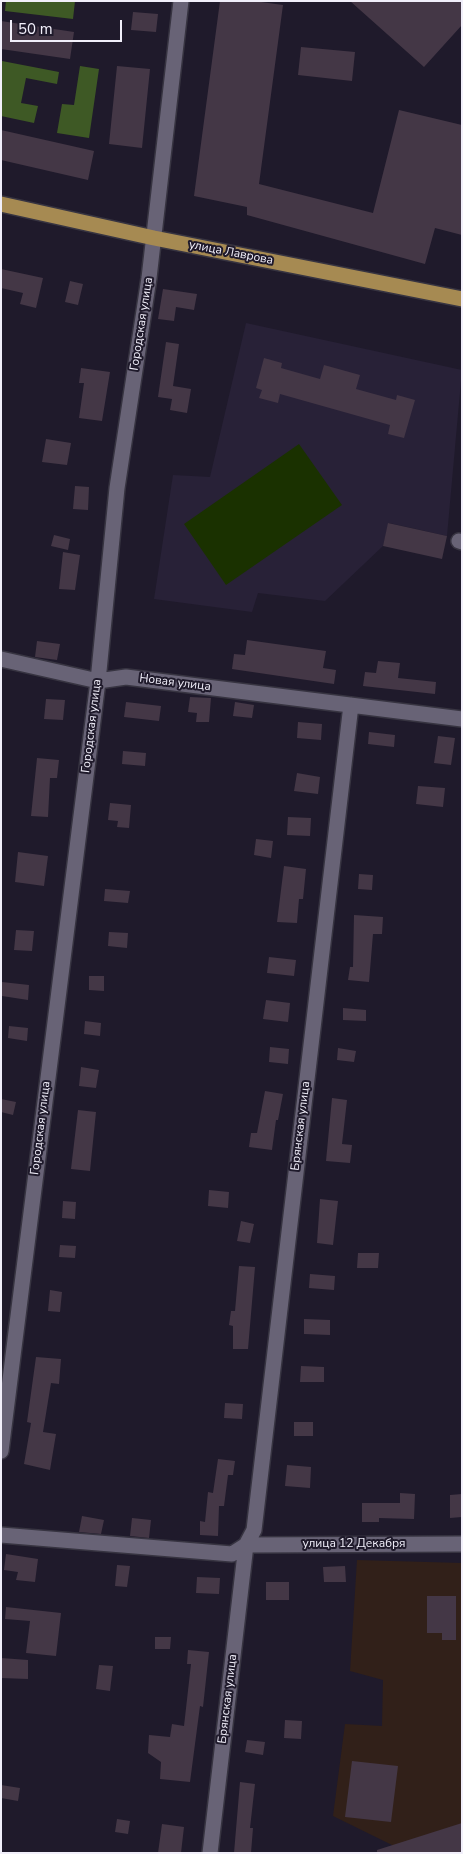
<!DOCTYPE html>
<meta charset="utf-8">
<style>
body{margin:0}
#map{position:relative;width:463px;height:1854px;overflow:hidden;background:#1f1a2b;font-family:"Nunito Sans",sans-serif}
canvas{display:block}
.frame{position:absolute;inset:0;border:2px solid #f1effa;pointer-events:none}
.scale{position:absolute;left:10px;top:20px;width:112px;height:22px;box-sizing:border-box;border:2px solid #f1effa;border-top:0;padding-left:6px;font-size:15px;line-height:18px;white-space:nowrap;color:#f1effa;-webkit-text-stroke:4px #1f1a2b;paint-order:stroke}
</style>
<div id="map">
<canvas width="463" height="1854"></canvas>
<div class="frame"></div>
<div class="scale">50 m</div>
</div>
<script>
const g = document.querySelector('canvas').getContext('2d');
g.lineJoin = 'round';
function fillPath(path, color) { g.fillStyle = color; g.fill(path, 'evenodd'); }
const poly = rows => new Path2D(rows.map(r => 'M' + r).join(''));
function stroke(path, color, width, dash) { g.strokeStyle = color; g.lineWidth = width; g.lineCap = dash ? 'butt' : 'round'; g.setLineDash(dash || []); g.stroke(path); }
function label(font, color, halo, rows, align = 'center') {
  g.font = font + ' "Nunito Sans",sans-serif'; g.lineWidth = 4; g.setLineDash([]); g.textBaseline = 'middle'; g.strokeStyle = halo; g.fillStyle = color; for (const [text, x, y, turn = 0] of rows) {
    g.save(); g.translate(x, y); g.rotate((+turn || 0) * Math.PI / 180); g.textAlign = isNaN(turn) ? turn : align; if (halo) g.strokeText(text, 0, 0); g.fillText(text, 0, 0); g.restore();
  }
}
fillPath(poly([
 [357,1560,462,1563,462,1853,394,1853,392,1845,333,1816,345,1724,382,1726,383,1680,350,1671]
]), '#312019');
fillPath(poly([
 [246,323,462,370,447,536,389,523,383,546,325,601,258,593,252,612,154,599,173,475,210,477]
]), '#282137');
fillPath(poly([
 [299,444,342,505,226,585,184,524]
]), '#1a3100');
fillPath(poly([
 [6,1,75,1,73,19,5,11],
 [2,61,59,72,57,84,26,78,21,103,38,106,34,123,1,116],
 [80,66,99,69,89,138,57,133,62,104,74,105]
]), '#3e5925');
fillPath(poly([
 [220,1,254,1,283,5,259,184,373,213,399,110,462,125,462,235,435,228,425,264,247,215,247,207,194,196],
 [350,1,462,1,462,25,424,67],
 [133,12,158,14,156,32,131,30],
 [1,21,74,32,70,59,1,49],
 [301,47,355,52,352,81,298,75],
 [117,66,150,69,142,148,109,144],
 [1,130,94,151,88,180,1,160],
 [1,269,43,278,36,308,20,304,23,293,1,288],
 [70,281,83,284,78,305,65,302],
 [163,289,197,294,194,310,176,307,174,321,158,319],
 [166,342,179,344,173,386,191,389,187,413,170,410,172,399,158,397],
 [264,358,282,363,281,368,320,379,324,365,360,375,356,389,396,400,397,395,415,400,404,438,388,434,390,425,280,394,278,403,259,398,262,390,256,388],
 [81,368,110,372,102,421,79,418,84,383,79,383],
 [46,439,71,443,67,465,42,462],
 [75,486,89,487,88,510,73,509],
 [388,523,447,536,442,559,383,546],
 [54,535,70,539,68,550,51,546],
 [63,552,80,555,75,590,59,589],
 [247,640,326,651,323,668,336,670,334,684,232,669,234,654,245,655],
 [37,641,60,644,57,660,35,657],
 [378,661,400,663,398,678,436,682,435,694,363,686,365,672,376,673],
 [190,697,211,698,209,722,196,722,197,713,188,712],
 [46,699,65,700,63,720,44,719],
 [126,702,161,706,159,721,124,717],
 [235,702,254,705,252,718,233,716],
 [298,722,322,724,321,740,297,738],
 [369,732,395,735,394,747,368,744],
 [438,736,455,738,451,765,434,763],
 [123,751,146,753,145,766,122,764],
 [37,758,59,760,57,778,50,778,48,817,31,816],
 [297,773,320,777,318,794,294,791],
 [418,786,445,788,443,807,416,804],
 [110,803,131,805,129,828,117,827,118,821,108,820],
 [288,817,311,818,310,836,287,835],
 [256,839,273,841,271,858,254,855],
 [18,852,48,856,44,886,15,882],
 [284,866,306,869,303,899,299,899,297,923,277,922],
 [359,874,373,875,372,890,358,889],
 [105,889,130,891,128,903,104,901],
 [354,915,383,917,382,934,373,934,369,982,348,980,350,967,353,967],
 [16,930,34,931,32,951,14,950],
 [109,932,128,933,127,948,108,946],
 [269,957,296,960,294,976,267,973],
 [89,976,104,976,104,991,89,990],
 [2,982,29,985,28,1000,2,996],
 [266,1000,290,1003,288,1022,263,1019],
 [343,1008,366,1010,366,1021,343,1020],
 [85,1021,101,1023,100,1036,84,1034],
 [9,1026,28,1028,27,1041,8,1038],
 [270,1047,289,1049,288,1064,269,1062],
 [338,1048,356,1051,354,1062,337,1060],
 [81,1067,99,1070,96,1088,79,1086],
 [265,1091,283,1094,278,1120,276,1120,272,1150,249,1147,251,1133,257,1133],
 [332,1098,347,1100,342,1144,352,1145,350,1163,326,1161],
 [1,1099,16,1102,13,1115,1,1112],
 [78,1110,96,1112,90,1171,71,1169],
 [209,1190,229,1192,228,1208,208,1206],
 [320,1199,338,1201,333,1245,317,1243],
 [63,1201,76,1202,75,1219,62,1218],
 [241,1221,254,1224,250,1243,237,1241],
 [60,1245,76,1246,75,1258,59,1257],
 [358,1253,379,1253,378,1268,357,1268],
 [239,1266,255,1267,248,1349,233,1349,233,1326,229,1325,231,1311,235,1311],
 [310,1274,335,1276,334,1290,309,1288],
 [50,1290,62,1292,60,1312,48,1311],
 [304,1319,330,1320,330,1335,304,1334],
 [36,1357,61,1359,59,1384,51,1383,43,1432,56,1434,50,1470,24,1464,31,1423,27,1422],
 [301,1366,324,1367,324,1382,300,1382],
 [225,1403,243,1404,242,1419,224,1418],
 [294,1422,313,1422,313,1436,294,1436],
 [218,1459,235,1461,233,1475,228,1475,224,1506,219,1506,218,1536,200,1535,200,1521,205,1522,208,1492,213,1493],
 [287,1465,311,1467,310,1488,285,1486],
 [400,1493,415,1494,414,1519,379,1518,379,1522,362,1522,362,1503,400,1503],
 [462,1494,462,1517,450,1518,450,1495],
 [82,1516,104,1520,101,1534,79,1532],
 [132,1518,151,1520,149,1538,130,1536],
 [6,1554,38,1559,35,1582,16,1580,18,1572,4,1570],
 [117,1565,130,1566,127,1587,115,1586],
 [345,1566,346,1582,324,1582,323,1567],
 [197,1577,220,1578,219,1594,196,1593],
 [266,1582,289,1582,289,1600,266,1600],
 [427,1596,456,1596,456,1640,442,1640,442,1633,427,1633],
 [6,1607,61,1613,56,1656,26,1653,30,1621,5,1619],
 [155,1637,171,1637,170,1649,155,1649],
 [188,1650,209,1652,203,1707,200,1706,190,1782,160,1779,161,1762,148,1753,149,1735,170,1737,172,1724,184,1726,191,1664,187,1664],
 [1,1658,28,1660,28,1679,1,1678],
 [99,1665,113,1666,110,1691,96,1689],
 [285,1720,302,1721,301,1739,284,1738],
 [247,1740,265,1742,263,1755,245,1752],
 [352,1761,398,1766,391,1822,345,1817],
 [240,1782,255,1784,250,1828,253,1828,251,1853,234,1853],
 [1,1785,20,1788,18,1801,1,1798],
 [117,1819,130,1821,128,1834,115,1832],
 [462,1823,462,1853,377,1853,377,1850],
 [162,1824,184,1827,181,1853,158,1853]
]), '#443746');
const minor = poly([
 [459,541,462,542],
 [1,659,98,681,126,677,462,719],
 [1,1451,98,681,117,488,149,278,181,1],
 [1,1535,232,1554,246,1545],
 [246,1545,462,1544],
 [210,1853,246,1545,254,1530,351,705]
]);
const major = poly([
 [1,204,154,238,462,299]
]);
stroke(minor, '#373441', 18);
stroke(major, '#373441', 18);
stroke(minor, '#686376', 15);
stroke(major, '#a68a52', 15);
label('12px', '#f1effa', '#1f1a2b', [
 ["улица Лаврова",231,253,11],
 ["Городская улица",142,324,-81],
 ["Новая улица",175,683,7],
 ["Городская улица",92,726,-83],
 ["Брянская улица",301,1126,-83],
 ["Городская улица",41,1128,-83],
 ["улица 12 Декабря",354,1544],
 ["Брянская улица",228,1699,-83]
]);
</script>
